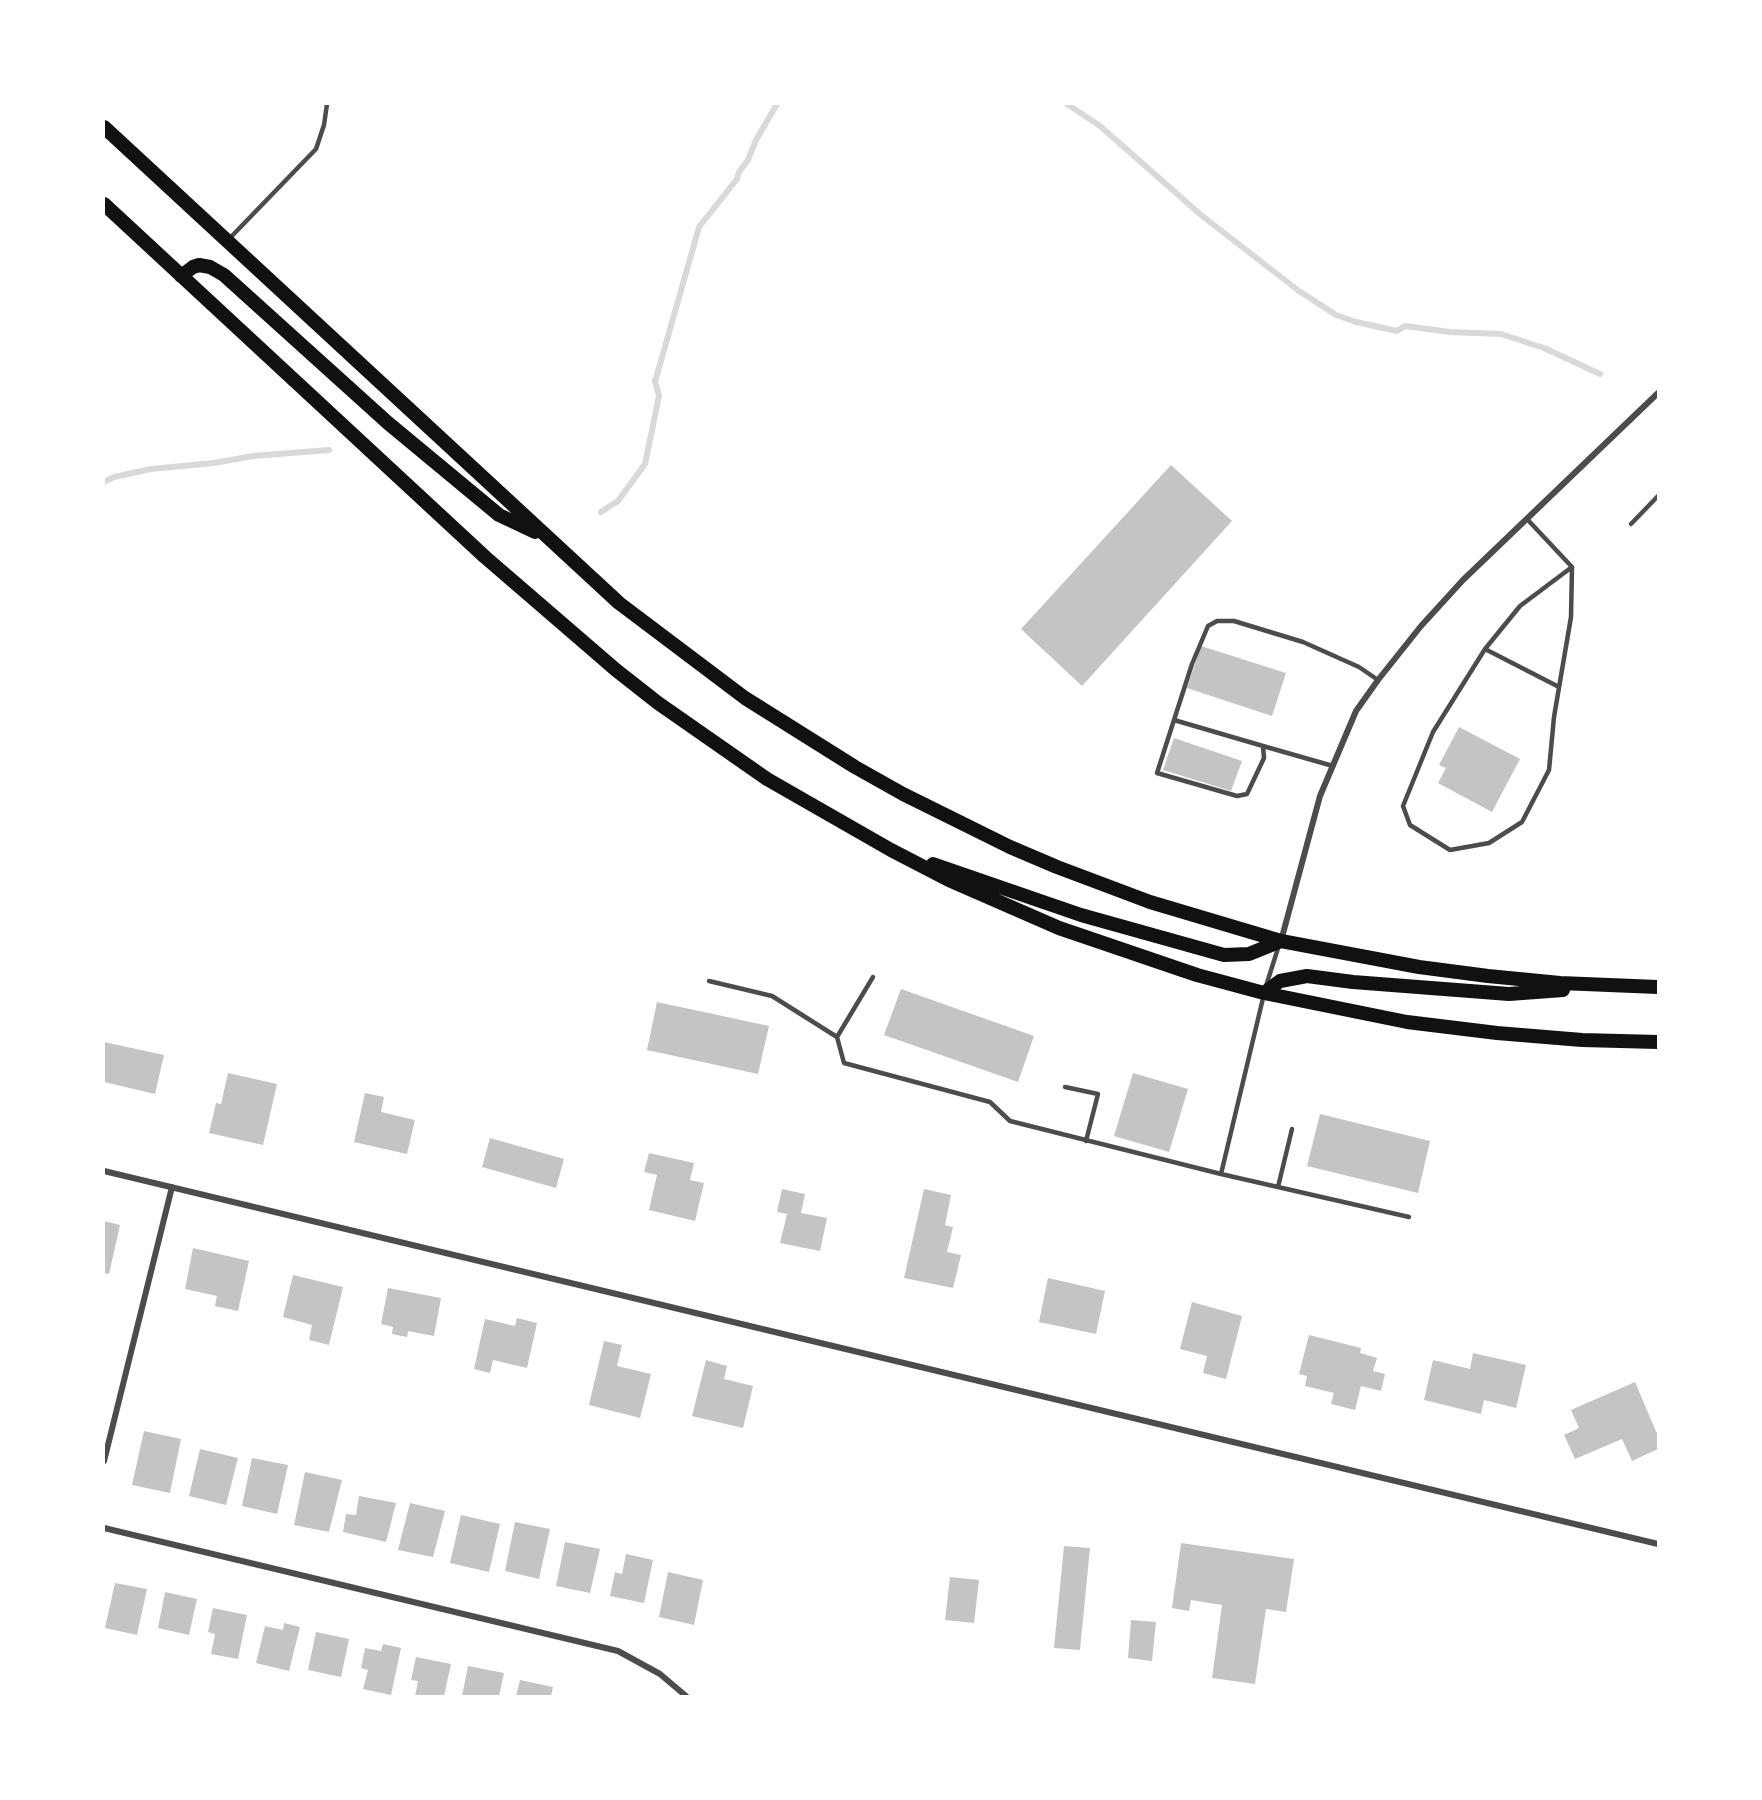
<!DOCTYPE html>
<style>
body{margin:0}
#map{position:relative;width:1762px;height:1800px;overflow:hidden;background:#fff;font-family:Figtree,sans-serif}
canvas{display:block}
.frame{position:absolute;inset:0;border:105px solid #fff;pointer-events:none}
</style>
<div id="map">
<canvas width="1762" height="1800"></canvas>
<div class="frame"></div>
</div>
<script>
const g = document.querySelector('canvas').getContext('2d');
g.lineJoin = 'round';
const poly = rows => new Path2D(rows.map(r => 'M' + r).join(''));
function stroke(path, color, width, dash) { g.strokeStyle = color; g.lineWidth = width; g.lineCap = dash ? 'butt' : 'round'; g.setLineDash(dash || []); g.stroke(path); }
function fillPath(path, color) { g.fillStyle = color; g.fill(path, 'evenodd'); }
stroke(poly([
 [1067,104,1100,126,1201,215,1299,291,1336,315,1356,322,1397,331,1405,326,1450,332,1501,334,1544,348,1600,374],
 [104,482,114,477,151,469,214,463,253,456,329,450],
 [601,512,618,501,645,464,659,396,655,381,657,375,699,227,737,179,739,172,748,160,756,140,777,104]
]), '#d9d9d9', 6);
fillPath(poly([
 [1171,465,1232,521,1082,686,1021,629],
 [1201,646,1286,673,1272,716,1187,688],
 [1459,727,1520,759,1492,812,1438,783,1446,768,1439,765],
 [1174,738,1242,761,1231,791,1163,770],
 [901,989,1034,1036,1018,1082,884,1035],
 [657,1002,769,1026,758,1074,647,1050],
 [104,1042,164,1055,155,1094,104,1082],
 [228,1073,277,1084,263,1145,209,1133,216,1103,221,1104],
 [1133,1073,1188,1089,1169,1152,1114,1136],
 [365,1093,384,1097,381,1112,415,1120,407,1154,354,1142],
 [1320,1114,1430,1141,1418,1193,1307,1166],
 [490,1138,564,1159,556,1188,482,1167],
 [649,1153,694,1163,690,1180,704,1183,695,1221,649,1210,657,1175,644,1172],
 [782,1189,805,1194,801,1213,827,1218,820,1251,780,1243,787,1214,777,1212],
 [924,1189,951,1195,945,1225,953,1227,947,1252,961,1255,953,1288,904,1278],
 [104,1221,120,1225,109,1274,104,1273],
 [193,1248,249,1261,238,1311,215,1306,217,1296,185,1289],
 [293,1275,343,1287,329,1345,309,1340,312,1325,283,1317],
 [1048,1278,1105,1291,1096,1334,1039,1322],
 [388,1288,441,1298,434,1336,408,1331,407,1337,392,1334,393,1327,381,1324],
 [1192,1302,1242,1316,1226,1379,1203,1373,1207,1356,1180,1349],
 [517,1318,537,1323,527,1368,493,1360,490,1373,474,1369,485,1319,515,1326],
 [1309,1335,1361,1348,1360,1353,1377,1358,1373,1371,1385,1374,1381,1391,1361,1386,1355,1410,1331,1404,1334,1393,1305,1386,1307,1376,1299,1374],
 [604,1341,622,1345,617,1366,651,1374,640,1418,589,1405],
 [1473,1353,1526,1365,1516,1408,1484,1400,1481,1414,1424,1400,1433,1360,1470,1369],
 [706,1360,727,1366,724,1379,753,1386,743,1428,692,1416],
 [1635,1382,1658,1436,1658,1449,1632,1461,1622,1439,1575,1459,1564,1435,1579,1428,1571,1410],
 [144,1431,181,1439,170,1493,132,1485],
 [200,1449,238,1458,226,1505,189,1496],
 [252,1458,288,1465,277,1514,242,1506],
 [305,1472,342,1480,329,1532,294,1525],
 [359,1496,396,1503,386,1542,343,1532,346,1514,356,1515],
 [410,1503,445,1511,433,1557,398,1550],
 [461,1515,500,1524,489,1572,450,1563],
 [515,1522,550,1529,539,1579,505,1571],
 [565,1542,600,1549,590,1593,556,1586],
 [1181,1543,1294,1559,1286,1612,1266,1609,1255,1684,1212,1678,1222,1605,1191,1600,1189,1611,1172,1608],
 [1064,1546,1090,1548,1080,1650,1054,1648],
 [626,1554,653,1560,644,1603,610,1596,615,1572,622,1574],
 [668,1572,703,1580,694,1625,659,1617],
 [950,1577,979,1580,974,1623,945,1620],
 [115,1583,147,1589,137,1635,105,1628],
 [165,1592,197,1599,189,1635,158,1628],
 [213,1608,247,1615,238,1659,211,1654,215,1634,208,1632],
 [1131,1620,1156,1622,1152,1661,1128,1658],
 [284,1623,300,1627,289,1671,256,1663,265,1626,283,1630],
 [316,1632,349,1639,341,1677,308,1670],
 [383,1644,401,1648,391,1695,363,1689,368,1670,361,1668,365,1648,381,1651],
 [416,1657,451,1664,444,1696,415,1696,418,1681,411,1680],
 [468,1666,504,1673,499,1696,462,1696],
 [520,1680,553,1687,551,1696,516,1696]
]), '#c4c4c4');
stroke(poly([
 [228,240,316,149,324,125,327,104],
 [1527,519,1572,567,1571,617,1554,717,1549,770,1522,822,1489,843,1450,850,1410,825,1403,806,1433,732,1485,649,1520,606,1572,567],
 [1631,524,1658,496],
 [1485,649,1559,687],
 [1174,720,1192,664,1208,626,1217,621,1234,621,1303,642,1359,667,1378,680],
 [1263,746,1264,758,1247,794,1237,796,1157,773,1174,720,1263,746,1333,766],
 [709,981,772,996,837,1037,844,1063,990,1102,1010,1121,1221,1174,1264,994],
 [1266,986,1279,945],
 [837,1037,873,977],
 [1065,1087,1098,1094,1086,1141],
 [1221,1174,1409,1217],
 [1278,1187,1292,1129]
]), '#4c4c4c', 4.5);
stroke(poly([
 [1281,941,1320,796,1356,711,1378,680,1421,626,1463,580,1658,393],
 [104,1171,1658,1544],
 [104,1461,172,1187],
 [104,1528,618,1651,660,1674,686,1696]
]), '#4c4c4c', 6);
stroke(poly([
 [104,127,619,603,745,698,855,767,903,794,1010,847,1057,867,1150,902,1281,941,1419,967,1488,976,1560,983,1658,987],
 [104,204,485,557,616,670,658,703,767,779,891,850,949,880,1059,928,1197,975,1264,993,1407,1022,1497,1033,1582,1040,1658,1042],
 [181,276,193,267,199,265,210,267,224,275,388,423,499,515,535,532],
 [933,864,1081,915,1224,955,1249,954,1281,941],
 [1264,993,1280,981,1307,976,1353,982,1509,994,1563,990]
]), '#111', 14);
</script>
